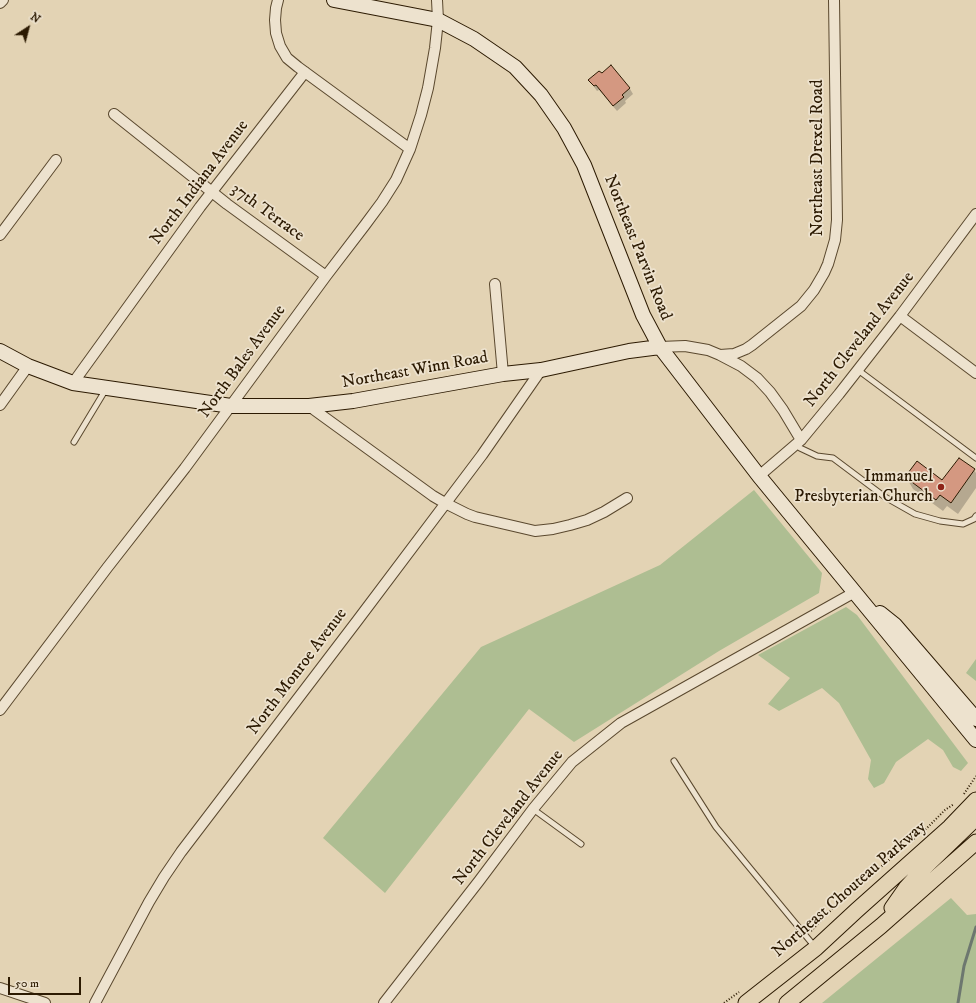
<!DOCTYPE html>
<style>
body{margin:0}
#map{position:relative;width:976px;height:1003px;overflow:hidden;background:#e3d3b4;font-family:"IM FELL DW Pica",serif}
canvas{display:block}
.north{position:absolute;left:8px;top:8px;width:40px;height:40px;-webkit-text-stroke:3px #ede2ce;paint-order:stroke;rotate:36deg;font-size:11px;font-weight:700;line-height:16px;text-align:center;color:#2c1a02}
.north::after{content:'';display:block;margin:auto;width:14px;height:18px;background:#2c1a02;clip-path:polygon(50% 0,100% 100%,50% 72%,0 100%)}
.scale{position:absolute;left:8px;top:977px;width:73px;height:18px;box-sizing:border-box;border:2px solid #2c1a02;border-top:0;padding-left:5px;font-size:12px;line-height:14px;white-space:nowrap;color:#2c1a02;-webkit-text-stroke:3px #ede2ce;paint-order:stroke}
</style>
<div id="map">
<canvas width="976" height="1003"></canvas>
<div class="north">N</div>
<div class="scale">50 m</div>
</div>
<script>
const g = document.querySelector('canvas').getContext('2d');
g.lineJoin = 'round';
function fillPath(path, color) { g.fillStyle = color; g.fill(path, 'evenodd'); }
const poly = rows => new Path2D(rows.map(r => 'M' + r).join(''));
function stroke(path, color, width, dash) { g.strokeStyle = color; g.lineWidth = width; g.lineCap = dash ? 'butt' : 'round'; g.setLineDash(dash || []); g.stroke(path); }
function label(font, color, halo, rows, align = 'center') {
  g.font = font + ' "IM FELL DW Pica",serif'; g.lineWidth = 3.5; g.setLineDash([]); g.textBaseline = 'middle'; g.strokeStyle = halo; g.fillStyle = color; for (const [text, x, y, turn = 0] of rows) {
    g.save(); g.translate(x, y); g.rotate((+turn || 0) * Math.PI / 180); g.textAlign = isNaN(turn) ? turn : align; if (halo) g.strokeText(text, 0, 0); g.fillText(text, 0, 0); g.restore();
  }
}
fillPath(poly([
 [754,490,822,573,819,593,719,651,574,742,529,709,385,893,323,838,481,647,660,565],
 [846,607,857,615,968,763,961,771,953,767,943,750,928,739,896,762,884,783,874,788,868,779,871,760,839,703,822,688,779,711,768,704,790,678,758,655],
 [976,659,976,681,966,673],
 [951,898,967,915,976,914,976,1003,822,1003]
]), '#aebe92');
fillPath(poly([
 [611,67,630,89,633,94,625,101,626,103,617,111,599,90,597,91,589,80,602,74],
 [974,470,976,473,976,488,958,514,947,506,943,511,913,489,906,477,943,481]
]), '#0003');
stroke(poly([
 [958,1003,964,966,976,927]
]), '#6d776f', 3);
const building = poly([
 [611,65,630,88,622,95,624,97,613,106,596,85,594,86,588,80,599,71,602,73,611,65],
 [959,458,975,469,951,503,940,495,936,500,905,477,917,461,942,480,959,458]
]);
fillPath(building, '#d49881');
stroke(building, '#2c1a02', 1);
const lane = poly([
 [858,370,976,458],
 [74,442,106,389],
 [797,444,800,448,817,456,833,458,885,497,915,514,940,521,963,524,974,519,976,516],
 [674,761,716,827,815,947],
 [533,809,581,844]
]);
const street = poly([
 [278,0,276,8,275,20,276,33,280,46,287,58,298,67,410,149],
 [0,3,3,0],
 [114,114,227,204,326,276],
 [0,235,56,160],
 [495,284,503,374],
 [900,316,976,373],
 [660,347,685,346,708,350,720,355,741,366,757,378,770,392,783,410,801,440],
 [720,355,734,354,746,349,752,345,801,306,814,290,824,273,828,264,835,240,837,220,834,0],
 [73,383,200,207,305,72],
 [0,405,28,366],
 [309,406,433,496,445,503,467,514,475,517,535,531,553,529,570,525,587,520,604,512,627,498],
 [759,476,801,440,839,394,900,316,976,214],
 [0,710,107,568,185,468,326,276,365,225,382,202,396,180,410,149,421,115,428,88,435,48,438,20,437,0],
 [0,988,45,1003],
 [95,1003,149,902,164,877,181,852,357,621,482,455,541,370],
 [384,1003,479,881,533,809,572,762,621,723,855,592]
]);
const secondary = poly([
 [334,0,438,20,474,39,515,67,541,95,564,128,584,165,643,315,660,347,759,476,976,740],
 [0,351,28,366,73,383,231,406,309,406,353,401,503,374,541,370,629,351,660,347],
 [880,613,895,625,976,719]
]);
const primary = poly([
 [892,908,906,888,924,868,976,818],
 [746,1003,816,948,857,910,950,827,976,800],
 [787,1003,881,926,976,842]
]);
stroke(lane, '#5a482e', 7);
stroke(street, '#5a482e', 12);
stroke(secondary, '#2c1a02', 16);
stroke(primary, '#2c1a02', 17);
stroke(poly([
 [964,794,976,776],
 [811,931,839,902,927,828,945,810,954,804],
 [724,1003,739,992]
]), '#2c1a02', 2, [1, 2]);
stroke(lane, '#ede2ce', 5);
stroke(street, '#ede2ce', 10);
stroke(secondary, '#ede2ce', 14);
stroke(primary, '#e3d3b4', 15);
for (const [x, y, r, color] of [
 [941,487,4,"#8f2418"]
]) { const dot = new Path2D(); dot.arc(x, y, r, 0, 2 * Math.PI); g.fillStyle = color; g.fill(dot); stroke(dot, '#ede2ce', 1.5); }
label('17px', '#2c1a02', '#ede2ce', [
 ["Northeast Drexel Road",818,158,-90],
 ["North Indiana Avenue",200,183,-53],
 ["37th Terrace",267,213,36],
 ["Northeast Parvin Road",637,248,68],
 ["North Cleveland Avenue",860,340,-52],
 ["North Bales Avenue",243,362,-54],
 ["Northeast Winn Road",415,371,-10],
 ["North Monroe Avenue",298,672,-53],
 ["North Cleveland Avenue",509,818,-52],
 ["Northeast Chouteau Parkway",850,890,-41]
]);
label('17px', '#2c1a02', '#ede2ce', [
 ["Immanuel",933,477],
 ["Presbyterian Church",933,497]
], 'right');
</script>
